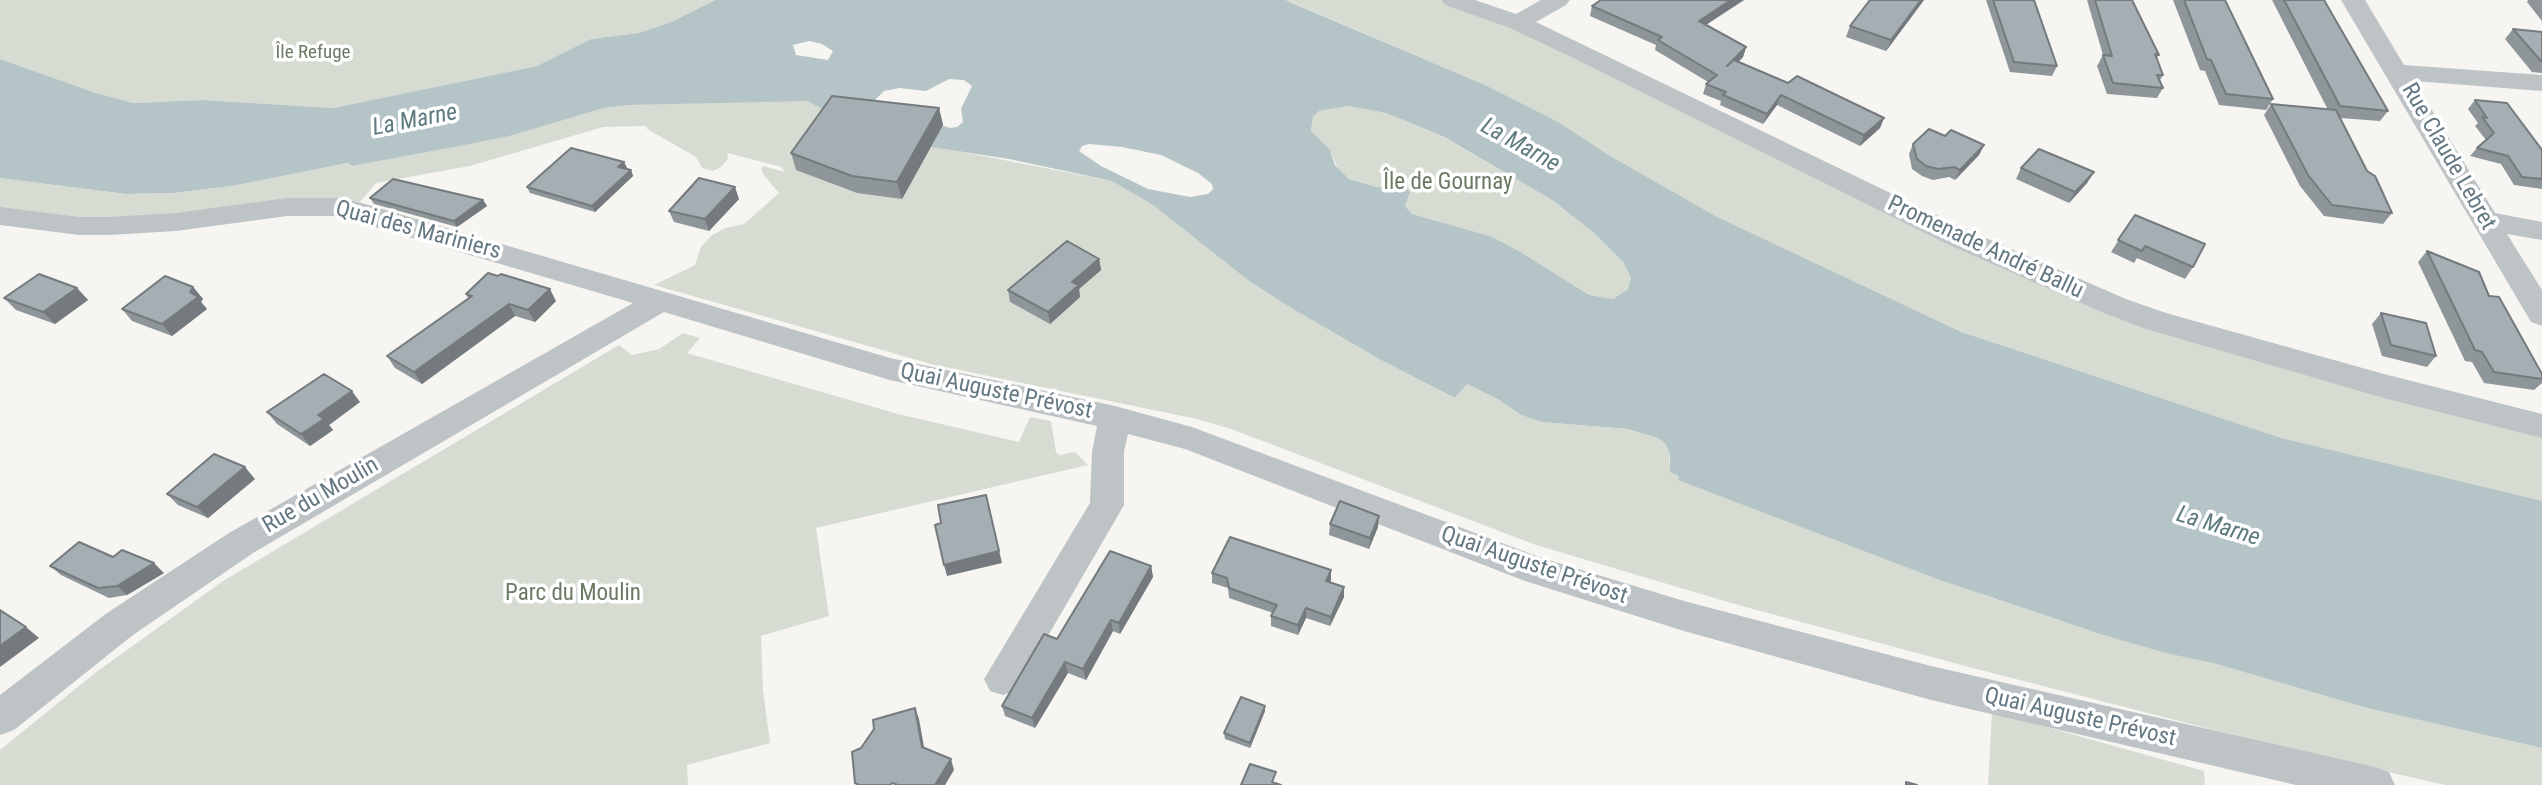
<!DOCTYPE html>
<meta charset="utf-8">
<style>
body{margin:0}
canvas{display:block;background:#f6f5f2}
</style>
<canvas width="2542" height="785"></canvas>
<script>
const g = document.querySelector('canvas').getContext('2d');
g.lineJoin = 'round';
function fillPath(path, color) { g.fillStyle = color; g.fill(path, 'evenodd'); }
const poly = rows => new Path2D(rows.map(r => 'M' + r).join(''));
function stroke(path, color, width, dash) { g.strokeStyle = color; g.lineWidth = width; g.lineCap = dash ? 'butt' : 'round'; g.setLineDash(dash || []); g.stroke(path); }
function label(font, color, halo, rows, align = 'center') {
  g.font = font + ' "Roboto Condensed",sans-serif'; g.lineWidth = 7; g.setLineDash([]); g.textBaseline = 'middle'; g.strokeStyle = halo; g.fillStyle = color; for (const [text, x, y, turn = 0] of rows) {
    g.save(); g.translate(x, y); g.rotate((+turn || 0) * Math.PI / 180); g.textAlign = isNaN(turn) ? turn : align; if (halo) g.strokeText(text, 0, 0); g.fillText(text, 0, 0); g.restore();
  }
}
fillPath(poly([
 [0,0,715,0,671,22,639,33,591,39,537,66,333,108,202,100,134,103,96,93,0,59],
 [1247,0,1440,0,1517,28,2005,264,2542,434,2542,528,2061,381,1727,222,1720,221,1483,84,1291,2],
 [796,100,807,101,850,122,932,146,1112,181,1153,205,1249,281,1291,308,1381,360,1455,398,1467,384,1499,400,1521,415,1542,422,1628,429,1658,438,1666,443,1670,455,1669,465,1986,596,2100,634,2213,663,2367,708,2542,748,2542,785,2445,785,2288,749,1969,667,1738,605,1536,545,1231,429,1197,419,935,365,654,285,695,265,701,247,711,236,725,228,744,224,779,193,764,175,761,169,763,166,784,172,782,167,727,153,728,159,721,167,713,171,702,168,696,157,647,129,647,126,603,127,470,166,376,183,360,202,333,199,181,215,96,220,0,208,0,178,126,194,173,193,232,186,349,163,352,166,444,149,509,135,604,108,629,105],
 [1348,106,1386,113,1443,137,1552,200,1593,232,1623,262,1631,278,1628,289,1613,299,1589,295,1519,251,1490,236,1412,214,1405,206,1410,193,1408,189,1377,187,1349,179,1338,169,1331,152,1311,131,1313,118,1319,111],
 [683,333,700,338,687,353,898,414,1019,442,1030,417,1051,421,1056,452,1059,455,1075,452,1088,465,816,528,829,616,761,636,763,690,770,743,687,765,688,785,0,785,0,750,95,673,223,581,619,345,632,355,659,349],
 [1992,712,2204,771,2205,785,1988,785]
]), '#d7dcd3');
fillPath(poly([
 [715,0,1285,0,1483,84,1558,122,1610,156,1717,217,1961,332,2281,438,2542,501,2542,748,2367,708,2213,663,2166,653,2100,634,1940,580,1678,480,1679,476,1670,472,1670,455,1666,444,1658,438,1628,429,1542,422,1521,415,1499,400,1467,384,1455,398,1381,360,1291,308,1249,281,1153,205,1112,181,1009,159,880,139,807,101,629,105,604,108,509,136,444,149,352,166,348,163,232,186,173,193,126,194,0,178,0,59,96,93,134,103,202,100,333,108,537,66,591,39,639,33,671,22],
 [809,41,822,44,833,51,828,60,796,55,793,45],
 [949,79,964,80,972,86,961,109,963,122,957,127,950,128,872,103,884,91,899,88,926,91],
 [1348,106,1386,113,1444,137,1552,200,1593,232,1623,262,1631,278,1628,289,1613,299,1589,295,1519,251,1490,236,1412,214,1405,206,1410,193,1408,189,1377,187,1349,179,1335,165,1330,150,1311,131,1313,117,1319,111],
 [1089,144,1122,147,1161,155,1198,173,1212,184,1213,189,1208,194,1190,197,1148,189,1101,166,1079,151,1082,146]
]), '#b5c4c6');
fillPath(poly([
 [1441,0,1475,0,1516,14,1541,0,1570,0,1566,5,1536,22,1965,229,2126,299,2166,313,2384,374,2542,414,2542,438,2384,398,2146,329,2104,313,1945,243,1567,55,1510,28,1445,5,1441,0],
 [2341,0,2365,0,2404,65,2542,75,2542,91,2414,81,2495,213,2542,222,2542,240,2507,234,2542,290,2542,326,2531,322,2341,0],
 [287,198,337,198,362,203,890,358,1115,406,1192,427,1542,558,1684,601,1931,666,2375,767,2389,772,2395,785,2296,785,1931,700,1684,631,1525,581,1185,449,1128,434,1124,452,1124,505,1016,691,1003,695,990,691,984,679,1090,503,1092,452,1097,426,890,380,664,312,253,553,133,635,14,730,0,735,0,695,107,613,229,533,633,303,337,216,287,216,176,231,109,235,79,235,0,225,0,207,79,217,109,217,176,213,287,198]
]), '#bec3c6');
fillPath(poly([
 [1601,0,1744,0,1706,25,1746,47,1743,57,1738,62,1788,83,1884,118,1880,128,1860,146,1777,105,1763,124,1720,105,1721,101,1703,94,1706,84,1708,82,1655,50,1656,45,1590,16,1592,6],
 [1924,0,1886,51,1846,37,1850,26],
 [1986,0,2034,0,2057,66,2052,76,2010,72],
 [2087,0,2132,0,2159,55,2156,59,2163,75,2160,80,2163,88,2157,98,2107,94,2097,66,2103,55],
 [2173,0,2225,0,2273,99,2266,110,2219,105,2205,71,2200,70],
 [2272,0,2324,0,2388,111,2380,121,2340,118,2367,171,2392,213,2383,224,2324,216,2300,186,2264,115,2271,104,2328,110],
 [2528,0,2542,0,2542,21,2527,2],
 [2513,29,2542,32,2542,73,2532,72,2505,39],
 [2475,100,2542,150,2542,189,2514,185,2501,164,2470,156,2477,148,2486,140,2475,126,2478,123,2468,109],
 [939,108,943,125,902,199,857,193,796,170,791,153],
 [1945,136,1984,145,1979,155,1955,180,1949,177,1933,180,1922,176,1912,169,1909,154,1913,144],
 [624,162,627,168,626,169,631,170,633,176,595,212,530,193,527,187],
 [2021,168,2094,172,2087,183,2069,203,2016,179],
 [370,198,483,200,487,206,457,227,374,204],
 [739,199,709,231,674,222,669,211],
 [2135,215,2193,267,2185,279,2137,258,2134,263,2111,252],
 [2427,251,2489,296,2542,374,2542,383,2534,390,2484,383,2472,362,2465,361,2418,262],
 [1099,259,1101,270,1079,289,1080,297,1050,324,1010,302,1008,290],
 [193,287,203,299,201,302,207,309,172,336,132,321,122,309],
 [77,288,88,300,55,324,16,310,4,298],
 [466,294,556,301,535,322,515,316,422,384,395,368,387,356,468,298],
 [2381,313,2436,356,2427,367,2382,356,2372,324],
 [360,402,329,425,333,430,310,446,277,424,267,412],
 [255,479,208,518,178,505,167,494],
 [1330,524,1378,527,1369,549,1329,535],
 [113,557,164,573,127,595,109,598,61,575,50,566],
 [1151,566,1153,577,1120,634,1113,631,1086,680,1068,673,1035,728,1005,716,1002,706,1057,639],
 [1212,573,1331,580,1330,582,1344,597,1330,626,1306,618,1298,635,1271,626,1271,616,1273,613,1229,598,1228,588,1212,583],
 [1265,711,1250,748,1225,739,1224,733]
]), '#8e969a');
fillPath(poly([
 [1731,0,1744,0,1696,31,1699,21],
 [1921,0,1924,0,1886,51,1891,40],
 [1746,47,1743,57,1724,76,1727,66],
 [1781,95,1777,105,1763,124,1767,114],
 [939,108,943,125,902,199,897,182],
 [1884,118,1880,128,1860,146,1864,135],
 [1984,145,1979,155,1955,180,1960,170],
 [624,162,627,168,621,173,618,167],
 [631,170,633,176,595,212,592,206],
 [2094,172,2087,183,2069,203,2075,192],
 [735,187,739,199,709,231,705,219],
 [483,200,487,206,457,227,454,221],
 [1099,259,1101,270,1079,289,1080,297,1050,324,1048,312,1072,282],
 [193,287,203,299,201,302,207,309,172,336,162,324,190,292],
 [77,288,88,300,55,324,43,312],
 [550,289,556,301,535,322,528,310],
 [509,304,515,316,422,384,414,372],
 [352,391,360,402,329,425,333,430,310,446,301,434,318,415],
 [245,467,255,479,208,518,197,507],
 [986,495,1002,563,947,576,944,565],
 [1379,516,1378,527,1369,549,1370,538],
 [154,563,164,573,127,595,117,586],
 [1151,566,1153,577,1120,634,1119,623],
 [1331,570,1331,580,1326,591,1326,581],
 [1344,587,1344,597,1330,626,1331,617],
 [1306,608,1306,618,1298,635,1298,625],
 [1111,620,1113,631,1086,680,1083,669],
 [26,627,39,638,0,667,0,646],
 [1065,662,1068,673,1035,728,1032,718],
 [1265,706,1265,711,1250,748,1250,743],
 [915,708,919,719,926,758,922,747],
 [951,759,954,770,945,785,935,785]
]), '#747a7d');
const building = poly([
 [1601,0,1731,0,1699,21,1746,47,1727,66,1734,60,1788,83,1797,76,1884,118,1864,135,1781,95,1767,114,1723,95,1726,92,1706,84,1717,75,1658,40,1662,37,1592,6,1601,0],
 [1870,0,1921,0,1891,40,1850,26,1870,0],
 [1993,0,2034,0,2057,66,2014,62,1993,0],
 [2095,0,2132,0,2159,55,2155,54,2163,75,2157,75,2163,88,2113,83,2103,55,2112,56,2095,0],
 [2184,0,2225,0,2273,99,2226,94,2211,60,2207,59,2184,0],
 [2284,0,2324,0,2388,111,2340,106,2284,0],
 [2513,29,2542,32,2542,61,2541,61,2513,29],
 [832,96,939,108,897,182,852,176,791,153,832,96],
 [2475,100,2507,103,2542,150,2542,179,2522,177,2508,156,2477,148,2494,133,2482,117,2487,118,2475,100],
 [2271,104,2336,110,2367,171,2375,176,2392,213,2332,205,2308,175,2271,104],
 [1929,129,1945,136,1951,130,1984,145,1960,170,1954,167,1938,169,1926,166,1917,159,1913,144,1929,129],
 [571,148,624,162,618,167,631,170,592,206,527,187,571,148],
 [2039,149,2094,172,2075,192,2021,168,2039,149],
 [699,178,735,187,705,219,669,211,699,178],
 [393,179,483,200,454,221,370,198,393,179],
 [2135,215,2205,244,2193,267,2145,246,2142,251,2118,240,2135,215],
 [1067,241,1099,259,1072,282,1079,285,1048,312,1008,290,1067,241],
 [2427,251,2479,272,2489,296,2499,297,2542,374,2542,379,2494,372,2482,352,2475,350,2427,251],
 [488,273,498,276,501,274,550,289,528,310,509,304,414,372,387,356,472,296,466,294,488,273],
 [39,274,77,288,43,312,4,298,39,274],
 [165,276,193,287,190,292,198,297,162,324,122,309,165,276],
 [2381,313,2426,323,2436,356,2391,345,2381,313],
 [324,374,352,391,318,415,324,419,301,434,267,412,324,374],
 [214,454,245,467,197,507,167,494,214,454],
 [986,495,999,551,944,565,935,525,941,523,938,505,986,495],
 [1340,501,1379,516,1370,538,1330,524,1340,501],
 [1230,537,1331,570,1326,581,1344,587,1331,617,1306,608,1298,625,1271,616,1277,605,1229,588,1227,578,1212,573,1230,537],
 [79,542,113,557,122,550,154,563,117,586,98,588,50,566,79,542],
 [1110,551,1151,566,1119,623,1111,620,1083,669,1065,662,1032,718,1002,706,1044,634,1057,639,1110,551],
 [0,610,26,627,0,646,0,610],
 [1241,697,1265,706,1250,743,1224,733,1241,697],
 [915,708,922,747,951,759,935,785,898,785,892,783,890,785,859,785,855,783,852,752,861,748,874,729,873,720,915,708],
 [1250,764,1276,772,1272,782,1281,785,1241,785,1250,764],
 [1906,782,1917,785,1906,785,1906,782]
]);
fillPath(building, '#a5afb3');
stroke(building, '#747a7d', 2);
label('19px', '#6a7a63', '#fff', [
 ["Île Refuge",313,53]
]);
label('23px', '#647883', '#fff', [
 ["Rue Claude Lebret",2448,157,60],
 ["Quai des Mariniers",418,231,15],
 ["Promenade André Ballu",1985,248,25],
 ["Quai Auguste Prévost",996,392,12],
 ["Rue du Moulin",321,496,-30],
 ["Quai Auguste Prévost",1534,566,19],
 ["Quai Auguste Prévost",2080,718,13]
]);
label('23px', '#6a7a63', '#fff', [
 ["Île de Gournay",1448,183],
 ["Parc du Moulin",573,594]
]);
label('italic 24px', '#5f7b80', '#fff', [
 ["La Marne",415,121,-11],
 ["La Marne",1520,146,29],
 ["La Marne",2218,527,17]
]);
</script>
